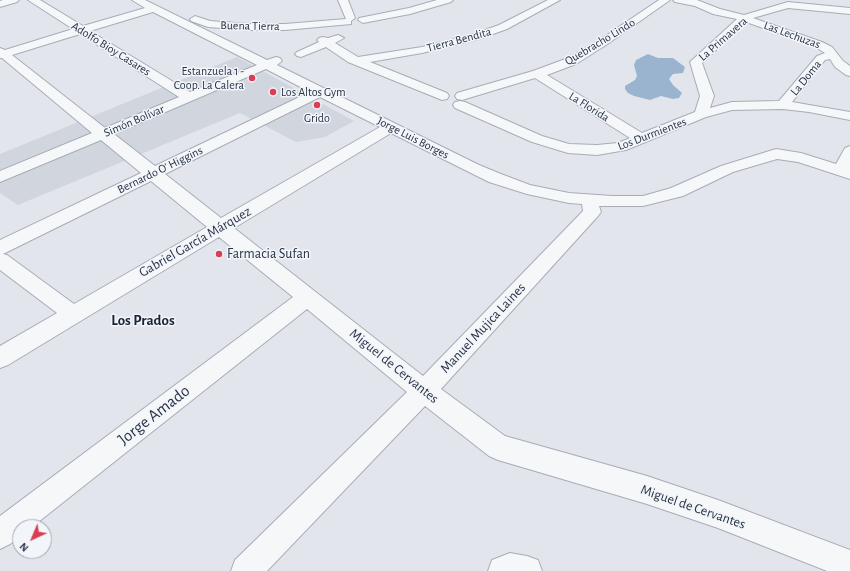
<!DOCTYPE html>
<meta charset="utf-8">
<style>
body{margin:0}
#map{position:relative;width:850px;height:571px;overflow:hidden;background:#e2e6ec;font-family:"Alegreya Sans",sans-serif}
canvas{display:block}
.north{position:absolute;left:12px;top:519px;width:40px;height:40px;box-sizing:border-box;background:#f2f5f9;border:1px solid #a1a7b1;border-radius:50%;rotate:224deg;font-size:11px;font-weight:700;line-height:16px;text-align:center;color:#283346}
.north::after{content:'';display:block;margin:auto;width:14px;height:18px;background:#db3d55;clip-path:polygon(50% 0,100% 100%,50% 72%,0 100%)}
</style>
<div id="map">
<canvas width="850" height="571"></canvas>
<div class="north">N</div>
</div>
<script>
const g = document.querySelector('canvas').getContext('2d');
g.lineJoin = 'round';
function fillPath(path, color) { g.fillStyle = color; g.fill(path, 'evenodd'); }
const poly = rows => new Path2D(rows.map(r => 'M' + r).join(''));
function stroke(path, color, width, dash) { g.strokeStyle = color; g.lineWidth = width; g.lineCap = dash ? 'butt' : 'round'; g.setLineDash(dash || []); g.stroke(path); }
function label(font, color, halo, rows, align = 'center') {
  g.font = font + ' "Alegreya Sans",sans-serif'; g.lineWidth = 3; g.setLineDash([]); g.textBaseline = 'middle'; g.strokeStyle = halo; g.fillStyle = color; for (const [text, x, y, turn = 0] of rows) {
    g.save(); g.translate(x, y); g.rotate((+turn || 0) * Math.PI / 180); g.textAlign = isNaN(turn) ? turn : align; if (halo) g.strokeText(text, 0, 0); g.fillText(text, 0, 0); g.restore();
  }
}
fillPath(poly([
 [237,57,354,121,325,137,296,142,240,113,18,205,0,193,0,154]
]), '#d0d5de');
fillPath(poly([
 [648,54,658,58,673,58,685,67,683,73,673,74,669,79,673,85,682,93,679,98,673,99,661,96,650,100,634,96,628,93,625,89,625,86,635,80,637,76,634,65,636,60]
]), '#9ab4cf');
const minor = poly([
 [3,0,19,0,17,2,0,7,0,1,3,0],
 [28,0,40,0,83,26,145,8,132,0,145,0,267,60,276,57,280,58,282,61,277,65,479,165,501,174,530,185,569,193,612,196,643,196,671,188,721,166,776,149,801,153,836,164,845,148,850,146,850,179,798,162,777,159,733,172,683,196,643,206,599,206,601,212,598,216,441,389,505,436,647,476,718,500,850,550,850,571,827,571,718,528,647,504,498,460,489,456,425,406,267,571,231,571,235,560,407,392,307,309,32,527,20,527,20,537,10,544,0,549,0,516,293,297,219,237,8,365,0,368,0,346,57,313,0,270,0,240,141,173,101,140,0,182,0,171,92,133,2,58,0,58,0,48,5,50,73,29,28,0],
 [153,12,257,65,190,92,90,31,153,12],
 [80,34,179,97,105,128,12,55,80,34],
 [266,69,310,92,155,166,114,134,266,69],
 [320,97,380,127,221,218,165,174,320,97],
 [391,133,489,182,527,194,569,203,582,204,583,211,423,376,234,228,391,133],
 [151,181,207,227,74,304,7,255,3,254,151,181],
 [338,0,348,0,355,18,351,21,351,24,285,30,249,30,208,27,191,21,190,19,195,16,210,21,249,24,285,24,346,19,338,0],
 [437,0,453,0,451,2,410,14,363,23,358,20,359,18,409,8,437,0],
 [548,0,560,0,507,29,479,39,422,53,370,62,447,93,449,96,447,99,442,100,348,62,326,47,301,57,297,56,295,54,297,52,319,42,317,40,319,38,323,37,328,38,338,35,344,38,335,43,358,57,422,47,471,35,499,25,548,0],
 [659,0,670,0,606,45,576,64,547,75,642,133,695,112,700,96,690,62,737,19,713,14,695,6,675,2,673,0,697,0,720,9,744,15,788,2,850,8,850,14,788,8,753,18,822,42,832,47,843,61,850,66,850,76,846,75,835,67,830,59,825,60,792,102,850,112,850,120,809,112,783,109,732,110,706,117,626,150,597,155,568,153,532,142,455,108,453,105,455,102,460,101,465,102,542,136,569,144,597,145,618,143,630,138,535,78,462,100,457,99,455,96,457,93,533,71,568,58,598,41,659,0],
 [746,22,814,46,825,53,817,56,779,101,732,102,710,108,714,96,702,63,746,22],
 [510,553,527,556,538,560,542,571,488,571,492,560,510,553]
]);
stroke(minor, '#a6adb7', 2);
fillPath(minor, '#f5f7f9');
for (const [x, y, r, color] of [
 [252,78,4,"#db3d55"],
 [273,92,4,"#db3d55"],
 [317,105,4,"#db3d55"],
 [219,254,4,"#db3d55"]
]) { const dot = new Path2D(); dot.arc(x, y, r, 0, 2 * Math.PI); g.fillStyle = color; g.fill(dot); stroke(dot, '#f2f5f9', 1.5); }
label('12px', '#283346', '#f2f5f9', [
 ["Buena Tierra",250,26,1],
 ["Las Lechuzas",792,35,20],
 ["La Primavera",723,39,-41],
 ["Tierra Bendita",459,40,-15],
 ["Quebracho Lindo",600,42,-31],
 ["Adolfo Bioy Casares",111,49,32],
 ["La Doma",806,78,-51],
 ["La Florida",589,107,32],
 ["Simón Bolívar",134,121,-23],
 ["Los Durmientes",652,134,-21],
 ["Jorge Luis Borges",413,138,27],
 ["Bernardo O' Higgins",160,170,-26]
]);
label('12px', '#283346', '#f2f5f9', [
 ["Estanzuela 1 -",244,71],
 ["Coop. La Calera",244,85],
 ["Los Altos Gym",281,92,"left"],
 ["Grido",317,118,"center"]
], 'right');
label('14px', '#283346', '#f2f5f9', [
 ["Gabriel García Márquez",195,242,-30],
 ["Manuel Mujica Laines",483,328,-47],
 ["Miguel de Cervantes",394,366,39],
 ["Miguel de Cervantes",693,507,19]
]);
label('14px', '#283346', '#f2f5f9', [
 ["Farmacia Sufan",227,254]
], 'left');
label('bold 15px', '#1a2437', '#f2f5f9', [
 ["Los Prados",143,320]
]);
label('17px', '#283346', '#f2f5f9', [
 ["Jorge Amado",154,415,-38]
]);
</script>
